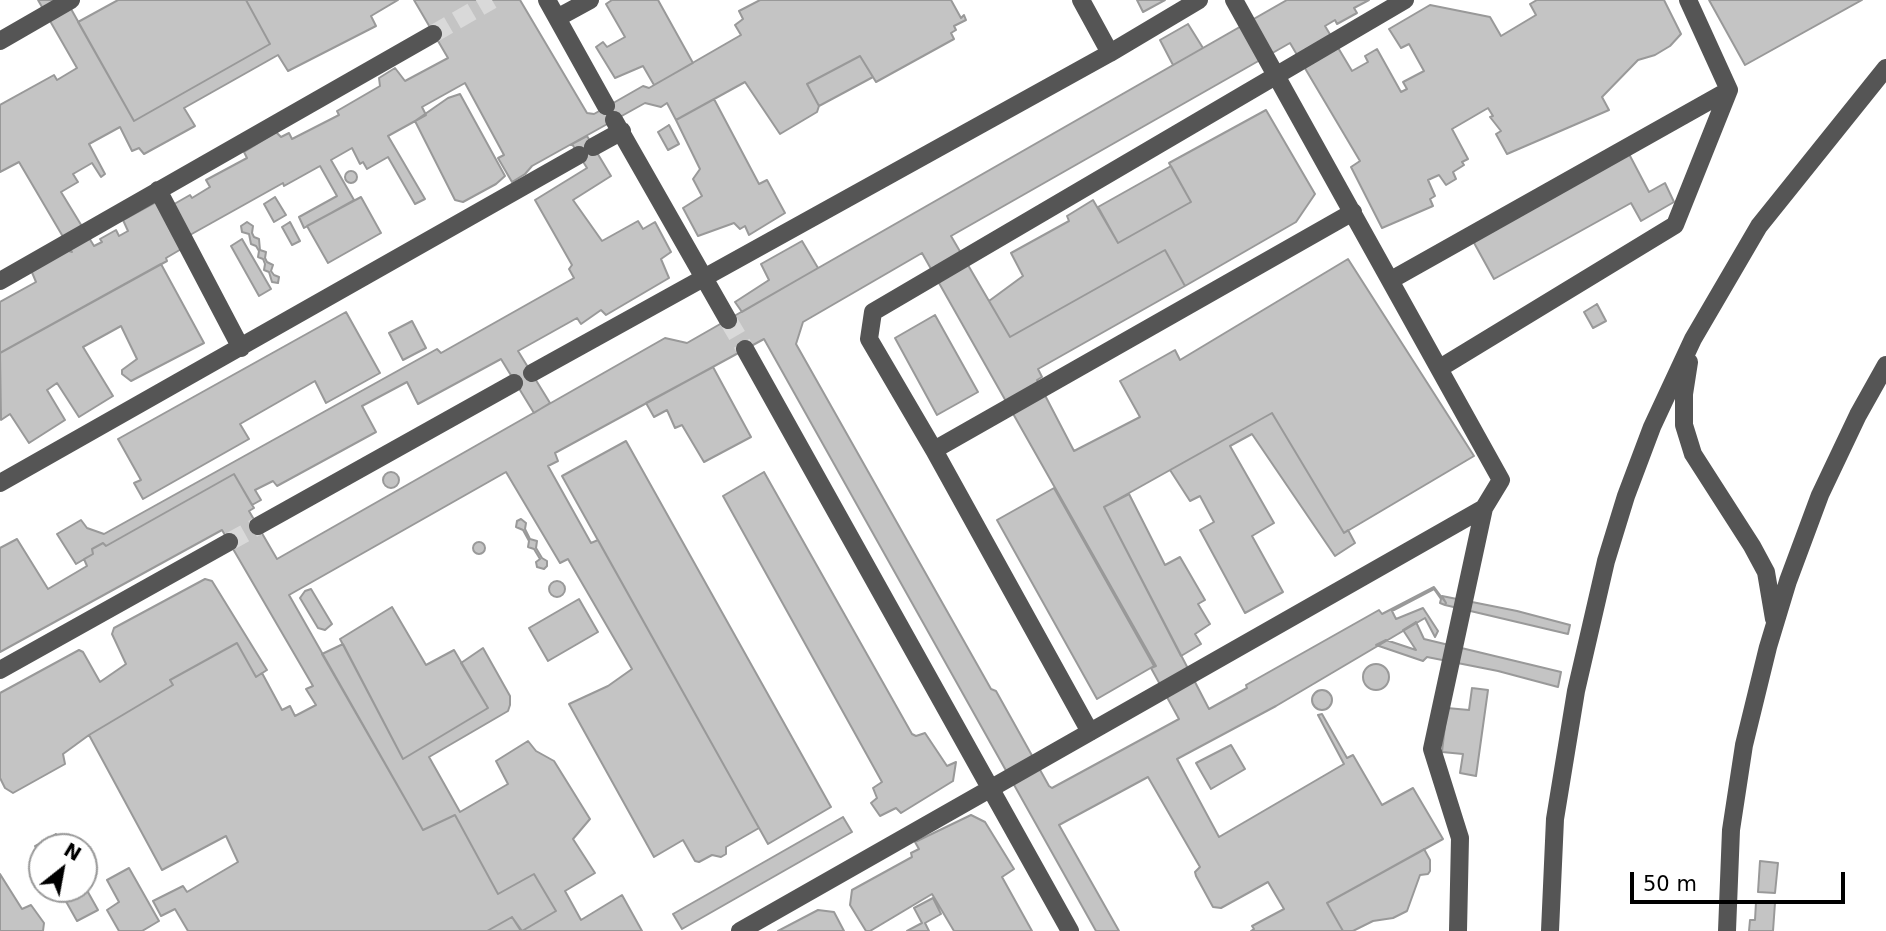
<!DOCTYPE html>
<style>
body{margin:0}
#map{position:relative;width:1886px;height:931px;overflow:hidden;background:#fff;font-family:"DejaVu Sans",sans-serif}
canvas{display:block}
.north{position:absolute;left:28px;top:833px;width:70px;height:70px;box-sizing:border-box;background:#fff;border:2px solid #999;border-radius:50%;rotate:31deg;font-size:19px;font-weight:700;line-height:28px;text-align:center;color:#000}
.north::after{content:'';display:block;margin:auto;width:24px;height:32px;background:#000;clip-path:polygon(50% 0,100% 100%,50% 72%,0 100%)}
.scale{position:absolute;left:1630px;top:872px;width:215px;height:32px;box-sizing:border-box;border:4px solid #000;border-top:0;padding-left:9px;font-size:21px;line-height:24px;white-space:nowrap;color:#000;-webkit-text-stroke:5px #fff;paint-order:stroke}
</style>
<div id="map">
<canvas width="1886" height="931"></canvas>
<div class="north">N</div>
<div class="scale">50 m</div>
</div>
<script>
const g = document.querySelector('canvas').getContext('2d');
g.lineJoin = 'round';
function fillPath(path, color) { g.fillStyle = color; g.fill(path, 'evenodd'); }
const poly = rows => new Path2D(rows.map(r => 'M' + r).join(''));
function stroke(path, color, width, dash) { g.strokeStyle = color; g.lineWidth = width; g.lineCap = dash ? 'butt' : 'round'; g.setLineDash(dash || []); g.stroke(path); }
const building = poly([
 [38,0,66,0,134,121,270,44,246,0,398,0,371,16,376,26,288,71,278,55,184,108,195,126,144,154,139,148,132,151,120,127,89,144,105,174,101,177,92,163,73,174,78,182,61,192,94,246,102,242,100,239,116,230,119,236,128,231,123,220,156,202,162,211,190,195,192,198,210,187,206,180,247,158,244,152,276,132,281,137,289,133,292,139,339,115,337,111,380,86,379,78,395,68,405,81,448,58,414,0,520,0,587,113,594,114,643,86,649,88,741,35,735,25,743,19,739,11,760,0,951,0,961,18,964,15,966,20,954,26,956,30,951,33,954,39,876,82,860,56,807,84,819,106,817,112,780,134,745,82,676,120,667,103,661,107,645,103,532,166,525,174,512,182,498,158,504,155,465,83,422,107,426,115,388,136,425,199,415,204,388,157,367,169,363,162,360,164,352,148,331,160,354,200,304,228,299,217,337,196,320,166,284,186,283,183,181,240,183,248,166,258,167,261,0,353,0,302,36,282,31,270,63,249,72,252,19,162,0,172,0,105,54,75,57,80,77,68,38,0],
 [118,0,246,0,270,44,134,121,78,22,118,0],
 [612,0,658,0,693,63,654,85,643,66,615,78,596,47,603,42,607,47,625,37,606,4,612,0],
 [1137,0,1165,0,1143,12,1137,0],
 [1287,0,1369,0,1354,8,1357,13,1337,24,1335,20,1325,26,1352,71,1368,62,1365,56,1377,49,1401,92,1407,89,1403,82,1424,71,1409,44,1401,48,1389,29,1430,5,1490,17,1501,36,1536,15,1530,4,1537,0,1664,0,1681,34,1670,46,1655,55,1638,60,1602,97,1609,110,1507,154,1496,134,1501,131,1490,117,1493,116,1488,108,1452,129,1468,159,1462,162,1464,165,1453,172,1456,179,1446,185,1439,175,1428,180,1435,196,1430,199,1433,206,1382,228,1351,167,1360,161,1290,43,951,236,1010,337,1165,250,1185,286,1038,369,1042,377,1037,380,1074,451,1140,417,1120,381,1175,350,1180,360,1348,259,1474,456,1344,533,1272,413,1104,507,1209,709,1247,688,1246,685,1379,610,1382,614,1434,587,1446,603,1445,605,1440,603,1441,599,1434,589,1392,611,1396,619,1423,608,1438,631,1435,637,1425,618,1276,706,1177,759,1219,837,1344,764,1318,715,1322,714,1347,758,1353,755,1382,805,1413,788,1443,839,1327,903,1343,931,1251,931,1254,929,1252,926,1284,909,1268,882,1221,908,1213,907,1196,876,1195,872,1200,867,1148,777,1059,825,1119,931,1096,931,764,339,555,453,558,461,548,466,591,543,598,540,759,828,726,847,726,854,721,857,712,855,699,862,695,861,683,840,654,857,569,704,608,686,632,669,568,559,560,563,506,472,289,595,423,830,455,815,498,894,534,874,556,911,522,931,512,917,487,931,188,931,175,909,161,916,153,901,183,886,187,892,238,862,226,836,162,870,89,735,173,685,170,680,237,643,256,677,262,673,282,710,290,706,295,716,316,705,306,689,313,686,222,530,0,652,0,548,17,539,48,589,87,566,84,559,93,554,92,549,103,543,106,546,234,474,254,508,249,511,277,559,665,338,687,343,1287,0],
 [922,253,1156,666,1151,668,1179,719,1052,788,1049,786,996,691,991,689,796,344,803,322,922,253],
 [1709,0,1862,0,1745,65,1709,0],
 [1188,24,1203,48,1173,65,1160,40,1188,24],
 [860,56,873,77,819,106,807,84,860,56],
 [460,94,505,176,496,184,463,202,455,200,415,121,448,98,460,94],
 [714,99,759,184,767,180,785,213,749,235,745,226,740,229,734,223,698,236,683,208,702,196,693,179,700,169,676,120,714,99],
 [1266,110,1315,194,1296,222,1185,286,1165,250,1010,337,989,301,1023,276,1011,253,1069,221,1067,216,1093,200,1118,243,1191,202,1169,163,1266,110],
 [669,125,679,144,668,150,658,132,669,125],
 [587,136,611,176,573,200,602,241,638,221,643,229,655,222,671,252,661,259,669,278,606,315,601,310,581,324,577,318,518,351,550,403,534,413,501,359,418,404,407,382,362,406,376,432,277,486,273,481,255,490,261,500,252,505,234,474,106,546,103,543,92,549,93,554,76,564,57,534,81,520,87,528,104,534,437,349,441,353,574,278,569,269,572,265,535,200,587,168,572,144,587,136],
 [1629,154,1649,192,1665,183,1674,202,1641,221,1631,203,1494,279,1473,241,1629,154],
 [1171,166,1191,202,1118,243,1098,207,1171,166],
 '345 177a6 6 0 1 1 12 0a6 6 0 1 1-12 0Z',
 [275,197,286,215,274,222,264,204,275,197],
 [361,197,381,233,328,263,307,226,361,197],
 [247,222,253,226,252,233,254,237,259,239,260,250,266,252,265,258,267,262,273,265,271,271,274,275,279,277,278,283,272,282,269,272,264,270,265,264,263,259,258,257,259,251,256,246,251,244,249,234,242,232,241,226,247,222],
 [290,222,300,241,292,245,282,227,290,222],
 [242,239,271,289,259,296,231,246,242,239],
 [802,241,818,268,742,312,735,302,769,280,761,264,802,241],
 [161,264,204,343,131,381,122,374,122,370,137,359,121,326,83,347,113,396,79,417,57,383,47,390,65,420,29,443,10,414,1,420,0,353,161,264],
 [1597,304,1606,321,1593,328,1584,312,1597,304],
 [346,312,380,373,326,403,315,381,240,424,249,439,143,499,134,483,141,480,118,439,346,312],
 [935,315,978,392,937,415,895,338,935,315],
 [412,321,426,348,403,360,389,333,412,321],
 [713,367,751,437,704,462,682,425,675,428,667,410,654,417,646,403,713,367],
 [1272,413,1344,533,1348,530,1355,543,1335,556,1252,434,1230,446,1274,523,1252,536,1283,592,1245,613,1200,530,1214,522,1200,496,1190,501,1170,470,1272,413],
 [626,441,831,807,768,844,562,476,626,441],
 '383 480a8 8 0 1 1 16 0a8 8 0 1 1-16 0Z',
 [764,472,912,734,916,736,925,733,947,766,956,762,953,781,901,813,896,808,880,816,871,803,877,798,873,788,882,782,723,496,764,472],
 [1054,488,1154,666,1097,699,997,520,1054,488],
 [1129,494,1165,565,1180,557,1205,600,1198,604,1210,624,1195,634,1201,644,1181,656,1104,507,1129,494],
 [521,519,526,523,525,529,530,539,537,541,536,548,542,558,547,561,547,566,544,569,537,567,536,562,540,559,534,549,528,547,529,541,523,530,516,527,517,521,521,519],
 '473 548a6 6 0 1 1 12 0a6 6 0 1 1-12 0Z',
 [205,579,212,581,267,670,256,677,237,643,170,680,173,685,89,735,63,754,65,764,13,793,5,788,0,778,0,693,79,650,83,652,100,682,126,664,112,634,114,628,205,579],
 '549 589a8 8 0 1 1 16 0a8 8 0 1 1-16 0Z',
 [311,589,332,624,325,630,318,628,300,598,305,591,311,589],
 [1442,596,1517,611,1570,625,1568,634,1445,605,1446,603,1442,596],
 [579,599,598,632,548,661,529,628,579,599],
 [392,607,426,665,454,650,488,708,403,759,340,639,392,607],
 [1416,622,1424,639,1561,672,1558,687,1498,671,1427,657,1423,661,1376,645,1386,640,1416,650,1403,630,1416,622],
 [343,644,403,759,488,708,461,663,483,648,510,696,510,705,508,711,429,757,460,812,508,784,496,761,528,741,536,751,554,761,590,819,573,839,595,873,565,891,581,920,622,895,642,931,522,931,556,911,534,874,498,894,455,815,423,830,322,654,343,644],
 '1363 677a13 13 0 1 1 26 0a13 13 0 1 1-26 0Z',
 [1472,688,1488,690,1476,776,1460,773,1463,754,1442,752,1447,708,1469,710,1472,688],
 '1312 700a10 10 0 1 1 20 0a10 10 0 1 1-20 0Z',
 [1231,745,1245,769,1211,789,1196,763,1231,745],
 [971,815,985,822,1014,869,1002,877,1032,931,954,931,932,894,870,931,866,931,850,905,852,890,912,857,911,853,919,849,915,842,971,815],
 [843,817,852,832,682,929,673,914,843,817],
 [56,834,63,847,42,847,42,858,35,846,56,834],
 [1424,849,1430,860,1430,871,1428,874,1420,875,1407,911,1393,918,1373,921,1353,931,1343,931,1327,903,1424,849],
 [1760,861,1778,863,1775,893,1758,892,1760,861],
 [129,868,159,921,142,931,119,931,107,910,119,902,107,880,129,868],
 [0,874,22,909,31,905,44,923,43,931,0,931,0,874],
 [84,885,98,910,77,921,59,889,84,889,84,885],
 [933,898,941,914,925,923,929,931,907,931,922,923,914,908,933,898],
 [1756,902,1775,903,1773,931,1749,931,1750,920,1755,920,1756,902],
 [818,910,834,912,844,931,778,931,818,910],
 [512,917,521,931,487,931,512,917]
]);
fillPath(building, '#c4c4c4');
stroke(building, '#999', 2);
stroke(poly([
 [433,34,492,0],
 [728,320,745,349],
 [229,542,258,526]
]), '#d9d9d9', 18, [18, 9]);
stroke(poly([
 [547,0,606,106],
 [1081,0,1110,53],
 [1234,0,1501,480,1484,508,1432,749,1460,838,1458,931],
 [557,18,590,0],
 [0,41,71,0],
 [614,120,728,320],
 [593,147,622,131],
 [158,190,241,348],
 [1391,280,1729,90],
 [0,281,433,34],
 [745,349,1070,931],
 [1689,362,1684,394,1684,425,1693,454,1752,546,1766,572,1774,619],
 [1440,368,1675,225,1729,90,1688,0],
 [532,373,1110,53,1199,0],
 [934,450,1353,212],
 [0,483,579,155],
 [258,526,514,383],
 [0,670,229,542],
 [1090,732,934,450,869,339,873,312,1405,0],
 [740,931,1484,508],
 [1550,931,1555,819,1576,691,1606,561,1626,496,1652,427,1693,339,1759,226,1886,68],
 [1727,931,1731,830,1744,745,1768,647,1788,581,1820,495,1858,415,1886,365]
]), '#555', 18);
</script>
